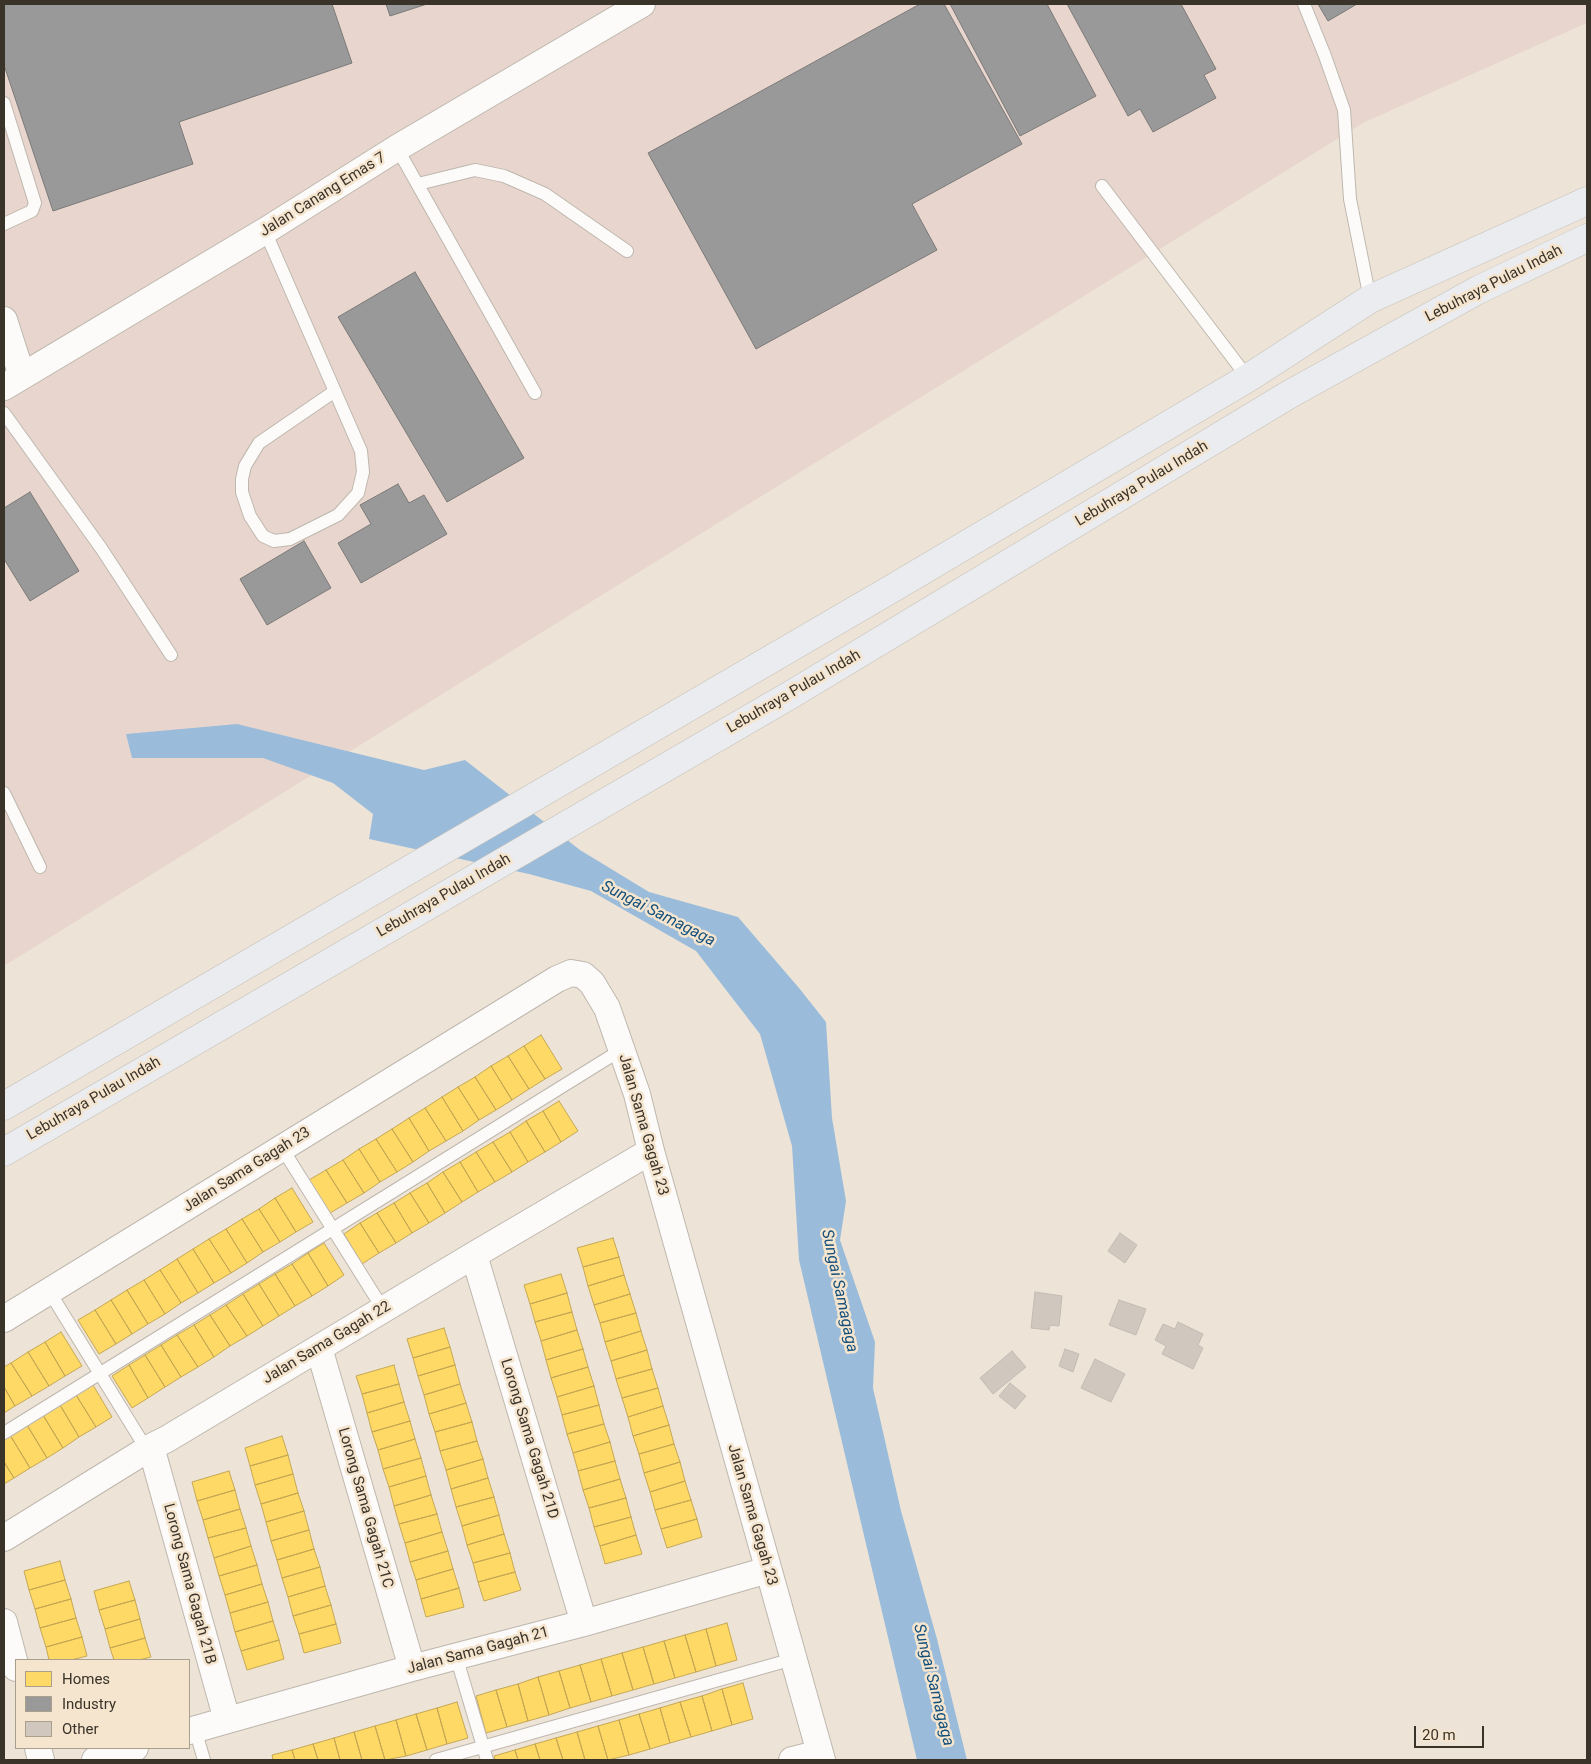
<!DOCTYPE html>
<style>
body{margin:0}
#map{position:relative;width:1591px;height:1764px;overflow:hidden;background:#ede4d7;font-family:Roboto,sans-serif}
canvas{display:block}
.frame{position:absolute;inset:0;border:5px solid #39332a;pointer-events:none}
.legend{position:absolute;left:15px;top:1659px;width:175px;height:90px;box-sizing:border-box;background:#f6e5ce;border:1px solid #aa9e8c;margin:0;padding:6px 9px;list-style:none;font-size:15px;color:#39332a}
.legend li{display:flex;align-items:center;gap:10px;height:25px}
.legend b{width:25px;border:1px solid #aa9e8c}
.scale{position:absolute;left:1414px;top:1726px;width:70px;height:22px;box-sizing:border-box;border:2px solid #39332a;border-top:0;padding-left:6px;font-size:15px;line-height:18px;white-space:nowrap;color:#39332a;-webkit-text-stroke:4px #f6e5ce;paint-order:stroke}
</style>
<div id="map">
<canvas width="1591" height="1764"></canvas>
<div class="frame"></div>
<ul class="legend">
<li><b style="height:14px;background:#ffd966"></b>Homes</li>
<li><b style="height:14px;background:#999"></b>Industry</li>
<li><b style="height:14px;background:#d0c8be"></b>Other</li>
</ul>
<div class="scale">20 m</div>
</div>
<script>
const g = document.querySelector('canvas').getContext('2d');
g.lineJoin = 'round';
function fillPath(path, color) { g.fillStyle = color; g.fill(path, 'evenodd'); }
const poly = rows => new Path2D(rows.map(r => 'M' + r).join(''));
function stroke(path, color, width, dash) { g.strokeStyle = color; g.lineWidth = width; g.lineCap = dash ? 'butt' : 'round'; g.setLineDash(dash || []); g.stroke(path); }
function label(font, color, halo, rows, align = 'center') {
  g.font = font + ' Roboto,sans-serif'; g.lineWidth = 5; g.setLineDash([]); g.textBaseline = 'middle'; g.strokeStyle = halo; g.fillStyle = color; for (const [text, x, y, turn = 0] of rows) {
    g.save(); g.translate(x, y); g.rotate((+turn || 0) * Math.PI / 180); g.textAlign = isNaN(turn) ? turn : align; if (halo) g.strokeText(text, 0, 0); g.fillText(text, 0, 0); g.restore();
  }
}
fillPath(poly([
 [4,4,1587,4,1587,23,1363,123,4,966]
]), '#e8d6ce');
fillPath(poly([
 [237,724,424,770,465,760,580,850,649,892,738,917,799,988,826,1022,832,1118,846,1201,840,1240,875,1342,873,1388,901,1511,937,1639,967,1760,917,1760,799,1260,792,1146,760,1034,696,951,591,891,529,874,369,839,373,814,333,783,263,758,132,758,126,734]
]), '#9abcda');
const homes = poly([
 [541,1035,562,1069,545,1079,524,1046,541,1035],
 [524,1046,545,1079,529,1089,508,1056,524,1046],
 [508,1056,529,1089,512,1100,491,1066,508,1056],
 [491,1066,512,1100,496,1110,475,1077,491,1066],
 [475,1077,496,1110,479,1120,458,1087,475,1077],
 [458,1087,479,1120,463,1131,442,1097,458,1087],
 [442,1097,463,1131,446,1141,425,1108,442,1097],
 [559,1101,578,1131,561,1142,543,1111,559,1101],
 [425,1108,446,1141,429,1151,409,1118,425,1108],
 [543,1111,561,1142,545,1152,526,1121,543,1111],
 [409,1118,429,1151,413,1162,392,1129,409,1118],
 [526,1121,545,1152,528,1162,510,1132,526,1121],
 [392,1129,413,1162,397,1172,376,1139,392,1129],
 [510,1132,528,1162,512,1172,493,1142,510,1132],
 [376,1139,397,1172,380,1182,359,1149,376,1139],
 [493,1142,512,1172,495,1182,476,1152,493,1142],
 [359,1149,380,1182,364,1193,343,1160,359,1149],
 [476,1152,495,1182,478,1192,460,1162,476,1152],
 [343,1160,364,1193,347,1203,326,1170,343,1160],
 [460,1162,478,1192,462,1202,443,1172,460,1162],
 [326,1170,347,1203,330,1213,309,1180,326,1170],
 [443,1172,462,1202,445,1213,427,1183,443,1172],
 [427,1183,445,1213,429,1223,410,1193,427,1183],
 [292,1188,313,1222,296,1232,275,1198,292,1188],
 [410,1193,429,1223,412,1233,394,1203,410,1193],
 [275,1198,296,1232,280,1242,259,1209,275,1198],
 [394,1203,412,1233,396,1243,377,1213,394,1203],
 [259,1209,280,1242,263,1252,242,1219,259,1209],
 [377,1213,396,1243,379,1253,360,1223,377,1213],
 [242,1219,263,1252,247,1263,226,1229,242,1219],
 [360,1223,379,1253,362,1264,344,1234,360,1223],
 [226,1229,247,1263,231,1273,209,1239,226,1229],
 [613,1238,619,1257,583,1267,577,1248,613,1238],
 [209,1239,231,1273,214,1283,193,1249,209,1239],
 [324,1243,344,1275,328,1286,308,1253,324,1243],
 [193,1249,214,1283,198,1293,177,1259,193,1249],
 [308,1253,328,1286,312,1296,292,1264,308,1253],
 [619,1257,624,1275,588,1286,583,1267,619,1257],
 [177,1259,198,1293,181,1303,160,1270,177,1259],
 [292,1264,312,1296,295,1306,275,1274,292,1264],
 [160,1270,181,1303,165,1314,144,1280,160,1270],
 [275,1274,295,1306,279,1316,259,1284,275,1274],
 [561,1274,567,1293,530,1304,524,1285,561,1274],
 [624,1275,630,1294,594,1305,588,1286,624,1275],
 [144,1280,165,1314,148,1324,127,1290,144,1280],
 [259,1284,279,1316,263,1326,243,1294,259,1284],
 [127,1290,148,1324,132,1334,111,1300,127,1290],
 [567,1293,572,1312,535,1322,530,1304,567,1293],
 [243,1294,263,1326,247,1336,226,1305,243,1294],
 [630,1294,636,1313,600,1323,594,1305,630,1294],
 [111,1300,132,1334,116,1344,95,1310,111,1300],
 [226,1305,247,1336,230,1346,210,1315,226,1305],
 [95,1310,116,1344,99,1354,78,1320,95,1310],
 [572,1312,577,1330,541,1341,535,1322,572,1312],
 [636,1313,641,1331,605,1342,600,1323,636,1313],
 [210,1315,230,1346,214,1357,194,1325,210,1315],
 [194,1325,214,1357,198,1367,177,1335,194,1325],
 [444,1328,450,1347,413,1358,407,1339,444,1328],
 [577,1330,583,1349,546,1360,541,1341,577,1330],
 [641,1331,647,1350,611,1361,605,1342,641,1331],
 [61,1332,82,1366,65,1376,45,1342,61,1332],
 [177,1335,198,1367,181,1377,161,1345,177,1335],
 [45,1342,65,1376,49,1386,28,1352,45,1342],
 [161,1345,181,1377,165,1387,145,1355,161,1345],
 [450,1347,455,1365,418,1376,413,1358,450,1347],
 [583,1349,588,1367,551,1378,546,1360,583,1349],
 [647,1350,652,1369,616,1379,611,1361,647,1350],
 [28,1352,49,1386,32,1396,11,1363,28,1352],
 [145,1355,165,1387,148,1398,129,1365,145,1355],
 [11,1363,32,1396,15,1406,4,1387,4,1367,11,1363],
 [129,1365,148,1398,132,1408,112,1376,129,1365],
 [394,1365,399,1384,362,1394,356,1376,394,1365],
 [455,1365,460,1384,424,1395,418,1376,455,1365],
 [588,1367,594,1386,557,1397,551,1378,588,1367],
 [652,1369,658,1388,622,1398,616,1379,652,1369],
 [399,1384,404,1402,367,1413,362,1394,399,1384],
 [460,1384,466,1403,429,1414,424,1395,460,1384],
 [93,1385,112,1417,96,1427,76,1395,93,1385],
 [594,1386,599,1405,562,1415,557,1397,594,1386],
 [4,1387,15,1406,4,1413,4,1387],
 [658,1388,663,1406,628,1417,622,1398,658,1388],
 [76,1395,96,1427,79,1437,60,1405,76,1395],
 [404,1402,410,1421,372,1432,367,1413,404,1402],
 [466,1403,472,1422,435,1432,429,1414,466,1403],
 [60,1405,79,1437,63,1448,43,1415,60,1405],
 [599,1405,604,1424,567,1434,562,1415,599,1405],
 [663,1406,669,1425,633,1436,628,1417,663,1406],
 [43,1415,63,1448,47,1458,27,1425,43,1415],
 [410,1421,415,1439,378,1450,372,1432,410,1421],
 [472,1422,477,1441,440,1451,435,1432,472,1422],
 [604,1424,610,1442,573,1453,567,1434,604,1424],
 [27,1425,47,1458,30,1468,10,1435,27,1425],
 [669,1425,674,1444,639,1454,633,1436,669,1425],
 [10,1435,30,1468,14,1478,4,1462,4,1439,10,1435],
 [282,1436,288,1455,250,1466,245,1448,282,1436],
 [415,1439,421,1458,383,1469,378,1450,415,1439],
 [477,1441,483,1459,446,1470,440,1451,477,1441],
 [610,1442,615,1461,578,1471,573,1453,610,1442],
 [674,1444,680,1462,644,1473,639,1454,674,1444],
 [288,1455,293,1474,255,1485,250,1466,288,1455],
 [421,1458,426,1476,389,1487,383,1469,421,1458],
 [483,1459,488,1478,451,1489,446,1470,483,1459],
 [615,1461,620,1479,583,1490,578,1471,615,1461],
 [4,1462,14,1478,4,1484,4,1462],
 [680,1462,685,1481,650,1492,644,1473,680,1462],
 [229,1471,235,1490,197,1501,192,1482,229,1471],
 [293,1474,298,1493,261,1504,255,1485,293,1474],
 [426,1476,431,1495,394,1506,389,1487,426,1476],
 [488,1478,494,1497,456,1507,451,1489,488,1478],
 [620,1479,626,1498,589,1508,583,1490,620,1479],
 [685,1481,691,1500,655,1510,650,1492,685,1481],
 [235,1490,240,1509,203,1520,197,1501,235,1490],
 [298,1493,304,1511,266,1522,261,1504,298,1493],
 [431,1495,437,1514,399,1524,394,1506,431,1495],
 [494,1497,499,1515,462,1526,456,1507,494,1497],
 [626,1498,631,1517,594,1527,589,1508,626,1498],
 [691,1500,697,1519,661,1529,655,1510,691,1500],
 [240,1509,246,1528,208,1538,203,1520,240,1509],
 [304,1511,309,1530,271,1541,266,1522,304,1511],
 [437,1514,442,1532,405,1543,399,1524,437,1514],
 [499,1515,504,1534,467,1545,462,1526,499,1515],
 [631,1517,636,1535,600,1546,594,1527,631,1517],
 [697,1519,702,1537,667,1548,661,1529,697,1519],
 [246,1528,251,1546,214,1558,208,1538,246,1528],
 [309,1530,314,1549,277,1560,271,1541,309,1530],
 [442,1532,448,1551,410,1562,405,1543,442,1532],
 [504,1534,510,1553,473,1563,467,1545,504,1534],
 [636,1535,642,1554,605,1564,600,1546,636,1535],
 [251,1546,257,1565,219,1576,214,1558,251,1546],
 [314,1549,320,1567,282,1578,277,1560,314,1549],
 [448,1551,453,1569,416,1580,410,1562,448,1551],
 [510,1553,515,1572,478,1582,473,1563,510,1553],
 [60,1561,65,1580,29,1590,24,1571,60,1561],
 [257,1565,262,1584,225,1595,219,1576,257,1565],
 [320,1567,325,1586,288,1597,282,1578,320,1567],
 [453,1569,459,1588,421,1599,416,1580,453,1569],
 [515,1572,521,1590,484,1601,478,1582,515,1572],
 [65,1580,71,1599,35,1609,29,1590,65,1580],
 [129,1581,135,1600,99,1610,94,1591,129,1581],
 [262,1584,268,1602,230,1613,225,1595,262,1584],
 [325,1586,331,1605,293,1616,288,1597,325,1586],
 [459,1588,464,1607,426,1617,421,1599,459,1588],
 [71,1599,76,1618,40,1628,35,1609,71,1599],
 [135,1600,140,1619,105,1629,99,1610,135,1600],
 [268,1602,273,1621,235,1632,230,1613,268,1602],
 [331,1605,336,1624,299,1634,293,1616,331,1605],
 [76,1618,82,1637,46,1647,40,1628,76,1618],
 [140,1619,145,1638,110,1648,105,1629,140,1619],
 [273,1621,279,1640,241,1651,235,1632,273,1621],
 [727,1623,737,1660,716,1666,706,1629,727,1623],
 [336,1624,341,1643,304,1653,299,1634,336,1624],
 [706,1629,716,1666,696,1672,685,1635,706,1629],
 [685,1635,696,1672,675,1678,664,1641,685,1635],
 [82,1637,87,1656,71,1660,49,1660,46,1647,82,1637],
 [145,1638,151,1657,139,1660,114,1660,110,1648,145,1638],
 [279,1640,284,1659,247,1670,241,1651,279,1640],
 [664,1641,675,1678,654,1684,643,1647,664,1641],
 [643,1647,654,1684,633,1690,622,1653,643,1647],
 [622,1653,633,1690,612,1696,601,1659,622,1653],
 [601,1659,612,1696,591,1702,580,1665,601,1659],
 [580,1665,591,1702,570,1708,559,1671,580,1665],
 [559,1671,570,1708,549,1715,538,1677,559,1671],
 [538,1677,549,1715,528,1721,518,1684,538,1677],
 [743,1683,753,1719,732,1725,722,1689,743,1683],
 [518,1684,528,1721,507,1727,496,1690,518,1684],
 [722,1689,732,1725,712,1731,702,1696,722,1689],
 [496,1690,507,1727,486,1733,476,1696,496,1690],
 [702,1696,712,1731,691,1737,680,1702,702,1696],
 [457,1702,468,1738,447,1744,437,1708,457,1702],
 [680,1702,691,1737,670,1743,660,1708,680,1702],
 [437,1708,447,1744,427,1750,416,1714,437,1708],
 [660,1708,670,1743,650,1749,639,1714,660,1708],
 [416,1714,427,1750,406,1756,396,1720,416,1714],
 [639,1714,650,1749,629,1755,619,1720,639,1714],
 [396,1720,406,1756,385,1760,375,1726,396,1720],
 [619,1720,629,1755,608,1760,598,1726,619,1720],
 [375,1726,385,1760,362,1760,354,1732,375,1726],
 [598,1726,608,1760,585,1760,577,1732,598,1726],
 [354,1732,362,1760,340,1760,334,1738,354,1732],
 [577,1732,585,1760,563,1760,556,1738,577,1732],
 [334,1738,340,1760,318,1760,313,1744,334,1738],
 [556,1738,563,1760,540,1760,535,1744,556,1738],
 [313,1744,318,1760,295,1760,292,1750,313,1744],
 [535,1744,540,1760,518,1760,515,1750,535,1744],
 [292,1750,295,1760,273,1760,272,1755,292,1750],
 [515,1750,518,1760,495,1760,494,1756,515,1750]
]);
fillPath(homes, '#ffd966');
stroke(homes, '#c4a754', 1);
const industry = poly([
 [4,4,332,4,352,63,179,122,193,164,53,211,4,65,4,4],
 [386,4,427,4,390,16,386,4],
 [920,4,944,4,1022,144,912,204,937,250,756,349,648,153,920,4],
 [950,4,1047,4,1096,96,1020,136,950,4],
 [1067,4,1181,4,1216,69,1204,75,1216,98,1153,132,1140,109,1128,116,1067,4],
 [1318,4,1357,4,1328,21,1318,4],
 [415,272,524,458,447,502,338,317,415,272],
 [398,484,409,503,424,495,447,534,361,583,338,543,371,524,360,505,398,484],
 [30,492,79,571,30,601,4,559,4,508,30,492],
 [304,541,331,588,267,625,240,579,304,541]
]);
fillPath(industry, '#999');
stroke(industry, '#7c7a78', 1);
const building = poly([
 [1120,1233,1137,1245,1125,1263,1108,1251,1120,1233],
 [1035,1292,1062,1296,1059,1326,1050,1325,1049,1330,1031,1328,1035,1292],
 [1119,1300,1146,1309,1136,1335,1109,1325,1119,1300],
 [1178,1322,1203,1334,1198,1345,1203,1348,1193,1369,1162,1354,1166,1346,1155,1340,1163,1324,1175,1329,1178,1322],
 [1065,1349,1079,1354,1073,1372,1059,1366,1065,1349],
 [1012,1351,1026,1367,993,1394,980,1378,1012,1351],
 [1095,1359,1125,1374,1111,1402,1081,1388,1095,1359],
 [1010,1383,1026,1396,1015,1409,999,1396,1010,1383]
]);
fillPath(building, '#d0c8be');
stroke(building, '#c3bbb2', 1);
const service = poly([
 [1304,4,1325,56,1344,110,1350,199,1370,299],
 [4,103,35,203,32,211,4,224],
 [397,148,535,393],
 [418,184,475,170,504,176,545,194,627,251],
 [1102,186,1248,378],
 [265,231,361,451,363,472,358,493,338,515,290,539,274,541,263,536,250,516,242,492,242,479,245,466,259,443,335,391],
 [4,413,101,548,171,655],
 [4,793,40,867],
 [282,1148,383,1309],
 [49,1291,147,1450],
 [4,1433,621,1050],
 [456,1656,487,1760],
 [195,1729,204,1760],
 [436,1760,793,1659]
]);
const minor = poly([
 [4,320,22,376],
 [4,387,265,231,397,148,642,4],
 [474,1255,584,1623],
 [4,1319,557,979,571,973,583,975,592,983,607,1008,637,1094,651,1151,822,1760],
 [319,1348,412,1668],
 [151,1447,227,1720],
 [4,1538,151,1447,167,1439,474,1255,651,1151],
 [4,1622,16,1668],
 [189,1731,412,1668,584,1623,768,1570],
 [38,1748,41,1760],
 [95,1760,135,1748],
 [792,1760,820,1753]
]);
const primary = poly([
 [4,1106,893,588,1248,378,1370,299,1587,201],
 [4,1152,792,694,1290,394,1478,290,1587,238]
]);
stroke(service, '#beb7ae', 14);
stroke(minor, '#beb7ae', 28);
stroke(primary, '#c6c1ba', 29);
stroke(service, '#fcfbf9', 12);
stroke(minor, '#fcfbf9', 26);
stroke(primary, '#ebecef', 28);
label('15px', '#39332a', '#f6e5ce', [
 ["Jalan Canang Emas 7",323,195,-32],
 ["Lebuhraya Pulau Indah",1494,284,-27],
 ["Lebuhraya Pulau Indah",1142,484,-31],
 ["Lebuhraya Pulau Indah",794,692,-30],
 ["Lebuhraya Pulau Indah",444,896,-30],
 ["Lebuhraya Pulau Indah",94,1099,-30],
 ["Jalan Sama Gagah 23",643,1125,74],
 ["Jalan Sama Gagah 23",247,1170,-32],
 ["Jalan Sama Gagah 22",327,1343,-31],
 ["Lorong Sama Gagah 21D",529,1439,73],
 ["Lorong Sama Gagah 21C",365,1508,74],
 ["Jalan Sama Gagah 23",752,1515,74],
 ["Lorong Sama Gagah 21B",189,1584,75],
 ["Jalan Sama Gagah 21",478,1651,-15]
]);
label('italic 16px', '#13507c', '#f6e5ce', [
 ["Sungai Samagaga",658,914,27],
 ["Sungai Samagaga",839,1291,78],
 ["Sungai Samagaga",933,1685,76]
]);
</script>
